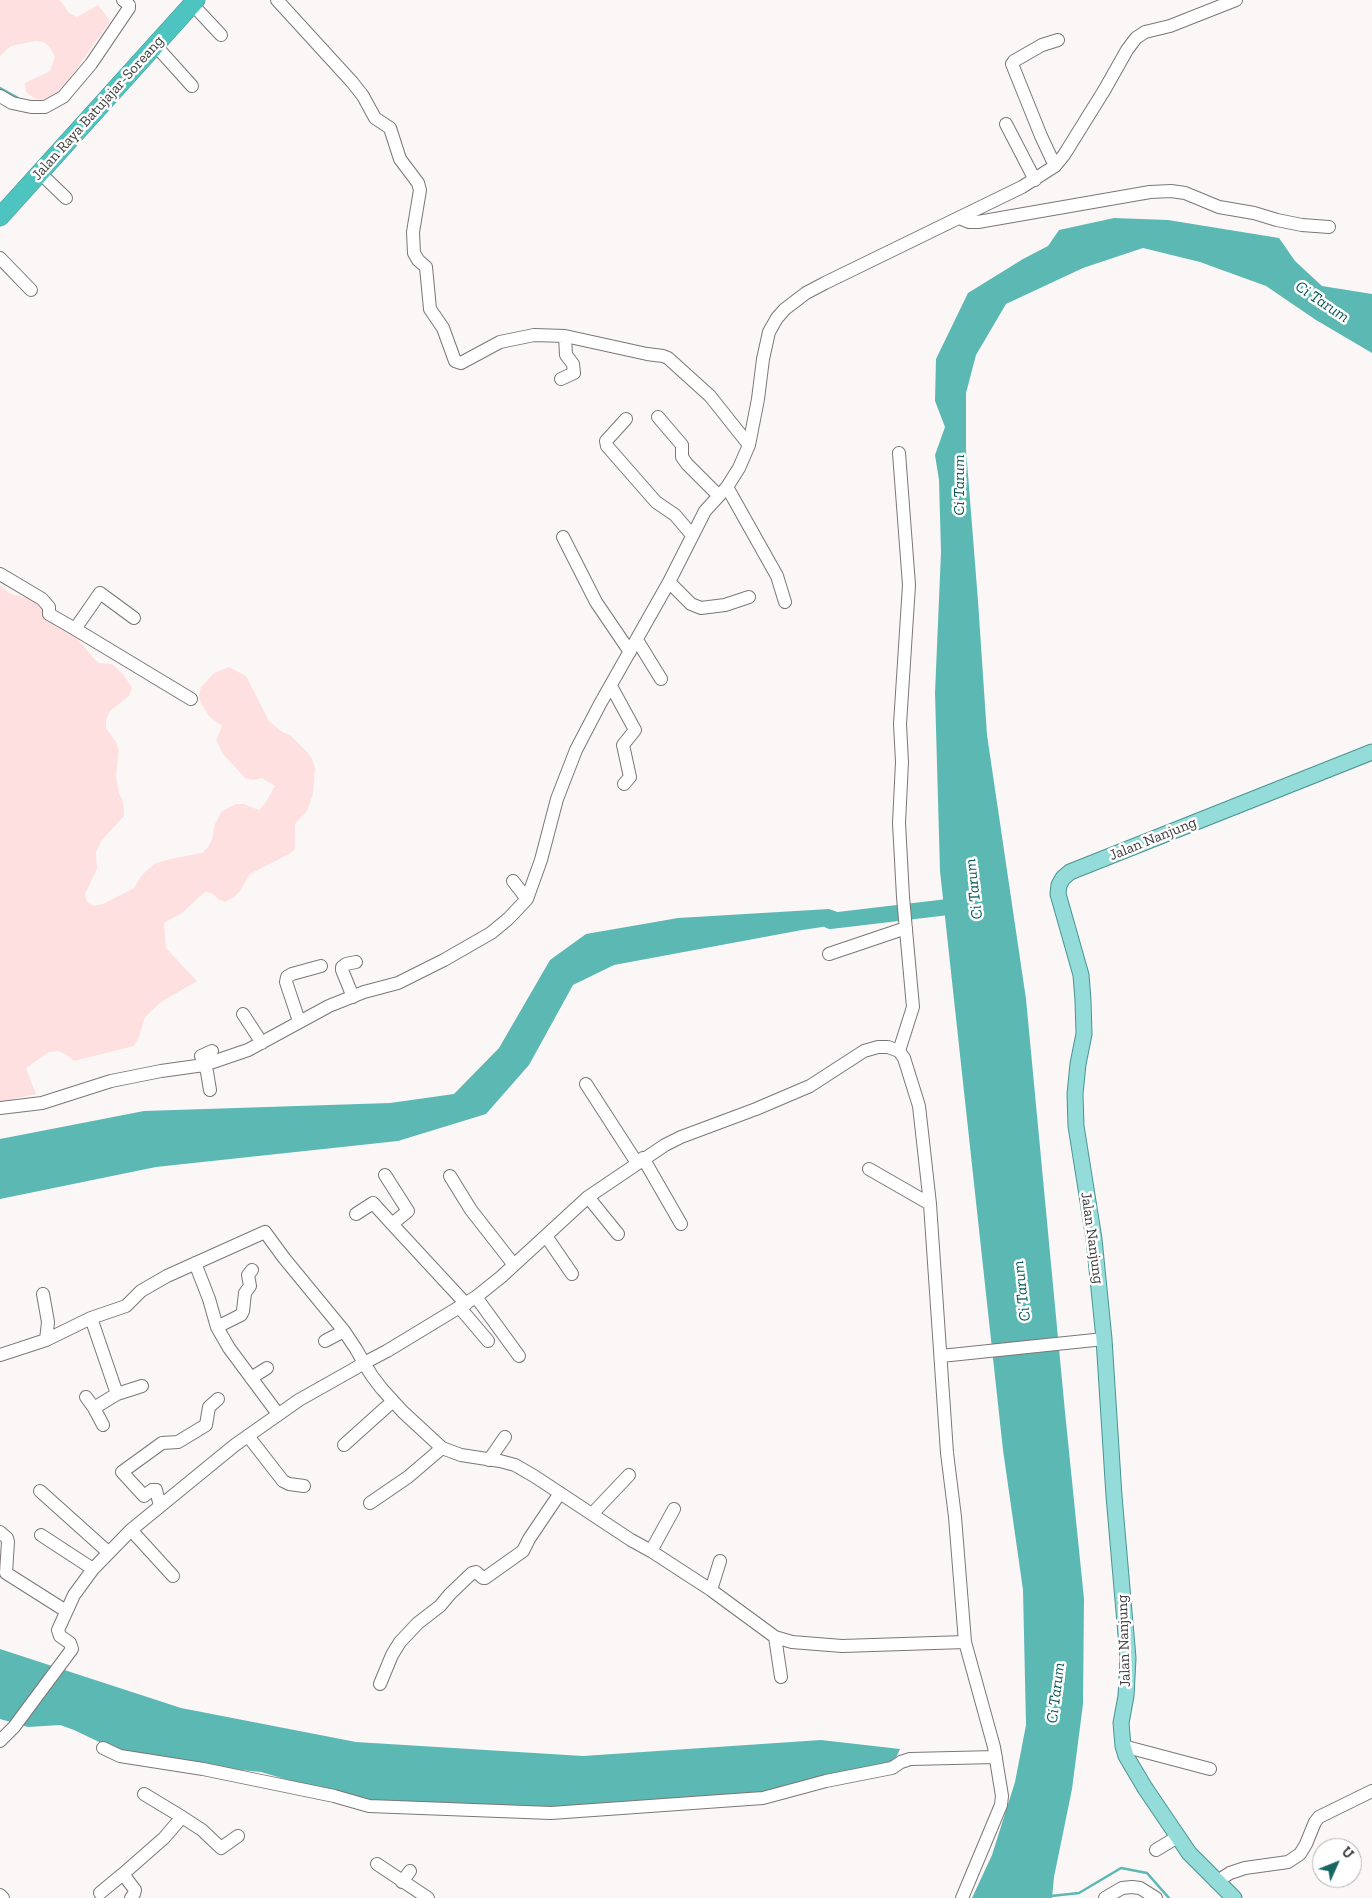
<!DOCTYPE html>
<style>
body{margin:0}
#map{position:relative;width:1372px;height:1898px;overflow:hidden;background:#fbf7f7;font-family:"Zilla Slab",serif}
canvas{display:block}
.north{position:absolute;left:1312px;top:1838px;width:50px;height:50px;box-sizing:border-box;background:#fff;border:1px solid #b2b1b1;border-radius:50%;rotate:46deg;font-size:14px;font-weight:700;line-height:20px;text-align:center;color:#3e3c3c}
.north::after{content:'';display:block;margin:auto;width:18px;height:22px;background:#186663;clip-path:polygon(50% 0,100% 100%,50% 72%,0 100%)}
</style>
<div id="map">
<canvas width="1372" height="1898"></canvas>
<div class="north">U</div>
</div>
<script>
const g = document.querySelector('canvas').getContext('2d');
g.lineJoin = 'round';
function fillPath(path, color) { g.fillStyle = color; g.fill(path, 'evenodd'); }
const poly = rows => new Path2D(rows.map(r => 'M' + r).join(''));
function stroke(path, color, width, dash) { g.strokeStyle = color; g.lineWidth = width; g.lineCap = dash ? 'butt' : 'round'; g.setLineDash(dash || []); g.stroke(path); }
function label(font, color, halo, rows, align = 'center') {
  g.font = font + ' "Zilla Slab",serif'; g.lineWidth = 5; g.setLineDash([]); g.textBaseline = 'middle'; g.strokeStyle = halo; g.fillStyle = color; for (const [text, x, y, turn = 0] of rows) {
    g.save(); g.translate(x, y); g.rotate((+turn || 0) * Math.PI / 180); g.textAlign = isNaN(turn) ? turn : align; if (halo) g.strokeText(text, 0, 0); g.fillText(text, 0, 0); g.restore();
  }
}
fillPath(poly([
 [0,0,60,0,69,13,77,17,98,5,109,19,109,23,70,78,50,100,35,99,26,92,25,83,50,71,55,57,49,46,43,42,35,41,11,46,0,56],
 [0,585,9,593,37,601,42,608,42,612,48,618,73,633,95,660,99,663,112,664,123,674,132,688,129,696,110,711,106,720,106,728,116,742,119,750,116,776,119,793,123,802,124,816,102,840,96,852,97,869,85,894,87,902,94,906,103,904,134,888,142,875,154,864,170,859,202,853,208,847,212,840,215,824,222,811,236,804,244,804,259,810,266,802,275,786,262,778,253,780,245,778,223,754,216,740,222,726,210,717,201,704,199,696,201,687,214,673,229,667,246,676,269,721,282,732,290,735,309,754,313,761,315,769,313,794,307,811,295,824,295,849,289,854,250,874,240,891,234,897,225,902,218,899,212,893,205,892,182,913,164,923,166,948,197,981,161,1002,145,1017,139,1037,134,1046,74,1061,67,1055,58,1051,49,1052,26,1068,36,1094,0,1102]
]), '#fee0e0');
fillPath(poly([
 [1114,218,1168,220,1279,238,1295,261,1322,286,1372,294,1372,353,1316,320,1266,286,1200,262,1143,248,1083,268,1006,304,976,355,966,393,966,449,978,601,987,735,1026,999,1065,1412,1084,1599,1083,1704,1072,1789,1054,1877,1052,1898,972,1898,992,1855,1015,1782,1026,1725,1023,1590,1003,1450,940,871,935,693,941,552,939,480,935,455,945,427,935,401,936,359,968,293,1023,259,1048,246,1059,230],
 [829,909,851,917,849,923,802,930,614,965,573,985,529,1065,486,1114,398,1141,156,1167,0,1199,0,1139,144,1111,390,1103,454,1094,499,1048,550,960,586,934,678,918],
 [0,1649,181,1708,356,1742,583,1756,821,1740,900,1749,893,1764,747,1796,526,1810,364,1802,261,1772,179,1764,120,1752,74,1730,60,1725,28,1727,0,1719]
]), '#5cb8b3');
stroke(poly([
 [0,88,18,98],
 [1051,1896,1079,1893,1121,1868,1147,1873,1169,1898]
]), '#5cb8b3', 2.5);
stroke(poly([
 [830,921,965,905]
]), '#5cb8b3', 16);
const minor = poly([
 [277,0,352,82,363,96,375,118,390,128,400,159,418,183,420,190,413,232,414,253,418,260,426,267,430,309,443,328,455,361,461,363,500,342,534,335,565,336,647,354,663,356,668,358,710,396,749,445],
 [192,4,221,35],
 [156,46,192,86],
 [0,96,12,103,31,107,45,107,63,97,91,64,129,8,129,5,123,0],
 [1006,124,1035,180],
 [1055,166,1041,136,1012,64,1014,61,1042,45,1058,40],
 [39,172,66,198],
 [959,218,969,222,978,222,1150,192,1171,191,1185,193,1219,207,1254,213,1277,220,1302,225,1329,227],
 [0,258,31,290],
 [561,379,574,373,573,364,566,355,565,336],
 [658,417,682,445,682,457,687,464,718,495],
 [626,419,606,441,607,446,656,502,675,515,692,535],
 [727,487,777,576,785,602],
 [563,537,596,602,630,652],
 [0,574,42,599,49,607,49,614,75,629,100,593,134,618],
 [669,582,691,604,701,608,725,605,749,597],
 [75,629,191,699],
 [637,640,661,679],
 [611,686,635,730,623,745,630,777,624,784],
 [513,881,527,899],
 [829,954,906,928],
 [353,997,342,970,342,967,346,964,356,962],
 [243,1014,262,1043],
 [299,1021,286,982,287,977,292,974,321,966],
 [899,1051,913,1007,903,897,899,823,902,762,900,724,909,585,899,453],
 [586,1084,637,1163],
 [210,1090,207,1072,201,1056,212,1051],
 [0,1108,42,1103,111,1081,161,1071,204,1065,248,1050,329,1006,364,992,398,983,444,960,491,933,508,919,527,899,541,860,557,799,576,750,600,704,669,582,705,511,727,487,739,468,749,445,758,399,763,359,769,332,777,318,785,309,806,293,825,283,1022,187,1055,166,1064,155,1105,89,1127,50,1136,38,1145,32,1170,26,1236,0],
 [643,1158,681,1224],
 [869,1169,930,1204],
 [385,1175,408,1211,392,1224,466,1304],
 [450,1176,471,1210,514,1265],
 [588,1197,618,1234],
 [356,1214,373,1203,392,1224],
 [546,1236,572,1274],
 [195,1263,209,1299,217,1327,229,1348,278,1414],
 [43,1294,48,1322,46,1340],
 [476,1297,519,1356],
 [460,1308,488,1341],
 [217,1327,241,1315,243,1311,245,1293,250,1286,248,1275,252,1270],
 [325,1341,344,1331],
 [0,1355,46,1340,91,1318,126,1306,141,1291,167,1276,265,1232,284,1258,344,1331,356,1349,364,1363,372,1376,382,1389,403,1412,442,1448,461,1455,500,1461,515,1465,534,1476,631,1540,651,1551,711,1590,775,1637,792,1642,842,1646,965,1642,955,1517,947,1453,930,1204,919,1106,904,1058,899,1051,888,1047,878,1047,864,1051,810,1086,756,1109,681,1137,665,1145,588,1197,501,1277,476,1297,387,1351,364,1363,354,1369,299,1400,235,1445,131,1530,93,1569,74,1595,58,1630,60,1636,70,1643,72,1649,14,1727,0,1741],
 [941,1356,1104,1339],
 [251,1378,267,1368],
 [117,1394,142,1386],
 [86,1397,94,1408,117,1394,91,1318],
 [94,1408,103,1425],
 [248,1436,283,1481,289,1484,304,1486],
 [344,1445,393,1401],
 [489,1460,505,1437],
 [40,1491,108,1552],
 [370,1503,408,1477,442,1448],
 [160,1506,156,1490,152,1490,144,1496,122,1472,162,1443,178,1442,206,1425,209,1407,218,1399],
 [592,1514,629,1475],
 [131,1530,173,1576],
 [0,1532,7,1538,8,1542,6,1573,66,1611],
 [41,1535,93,1569],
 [651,1551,674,1509],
 [711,1590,720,1561],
 [775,1637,781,1677],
 [380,1684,392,1655,400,1642,418,1623,440,1606,450,1594,472,1573,476,1572,483,1578,485,1578,523,1551,529,1539,560,1493],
 [1123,1746,1210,1769],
 [103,1748,120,1756,203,1769,334,1796,369,1806,551,1813,763,1798,826,1781,892,1768,901,1762,910,1759,996,1757],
 [144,1794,182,1817],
 [1156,1850,1179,1836],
 [377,1864,428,1898],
 [402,1882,410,1871],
 [1216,1882,1230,1873,1245,1868,1288,1862,1300,1854,1306,1844,1315,1822,1319,1817,1372,1791],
 [100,1893,123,1874],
 [0,1895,3,1898],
 [131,1898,134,1894,135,1890,123,1874,164,1838,182,1817,202,1830,221,1848,238,1836],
 [962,1898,1001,1805,1002,1796,994,1747,965,1642],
 [1105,1898,1122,1888,1132,1887,1140,1888,1156,1898]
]);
const major = poly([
 [1234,1898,1189,1853,1145,1788,1126,1756,1123,1746,1121,1723,1126,1696,1128,1658,1114,1496,1104,1339,1094,1239,1076,1126,1075,1094,1078,1064,1084,1034,1083,1000,1081,975,1058,894,1059,885,1063,878,1070,872,1372,752]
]);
const highway = poly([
 [0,217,196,0]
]);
stroke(minor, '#7b7777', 14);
stroke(major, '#489491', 17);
stroke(highway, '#489491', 19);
stroke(minor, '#fff', 12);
stroke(major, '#94dcd9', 15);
stroke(highway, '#4dc4bf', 18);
label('15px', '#3e3c3c', '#fff', [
 ["Jalan Raya Batujajar-Soreang",98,108,-48],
 ["Jalan Nanjung",1153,839,-22],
 ["Jalan Nanjung",1092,1238,82],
 ["Jalan Nanjung",1124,1641,-92]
]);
label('italic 16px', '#025755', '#fff', [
 ["Ci Tarum",1322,302,34],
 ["Ci Tarum",959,485,-90],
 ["Ci Tarum",974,889,-97],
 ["Ci Tarum",1022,1291,-97],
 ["Ci Tarum",1056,1693,-83]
]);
</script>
